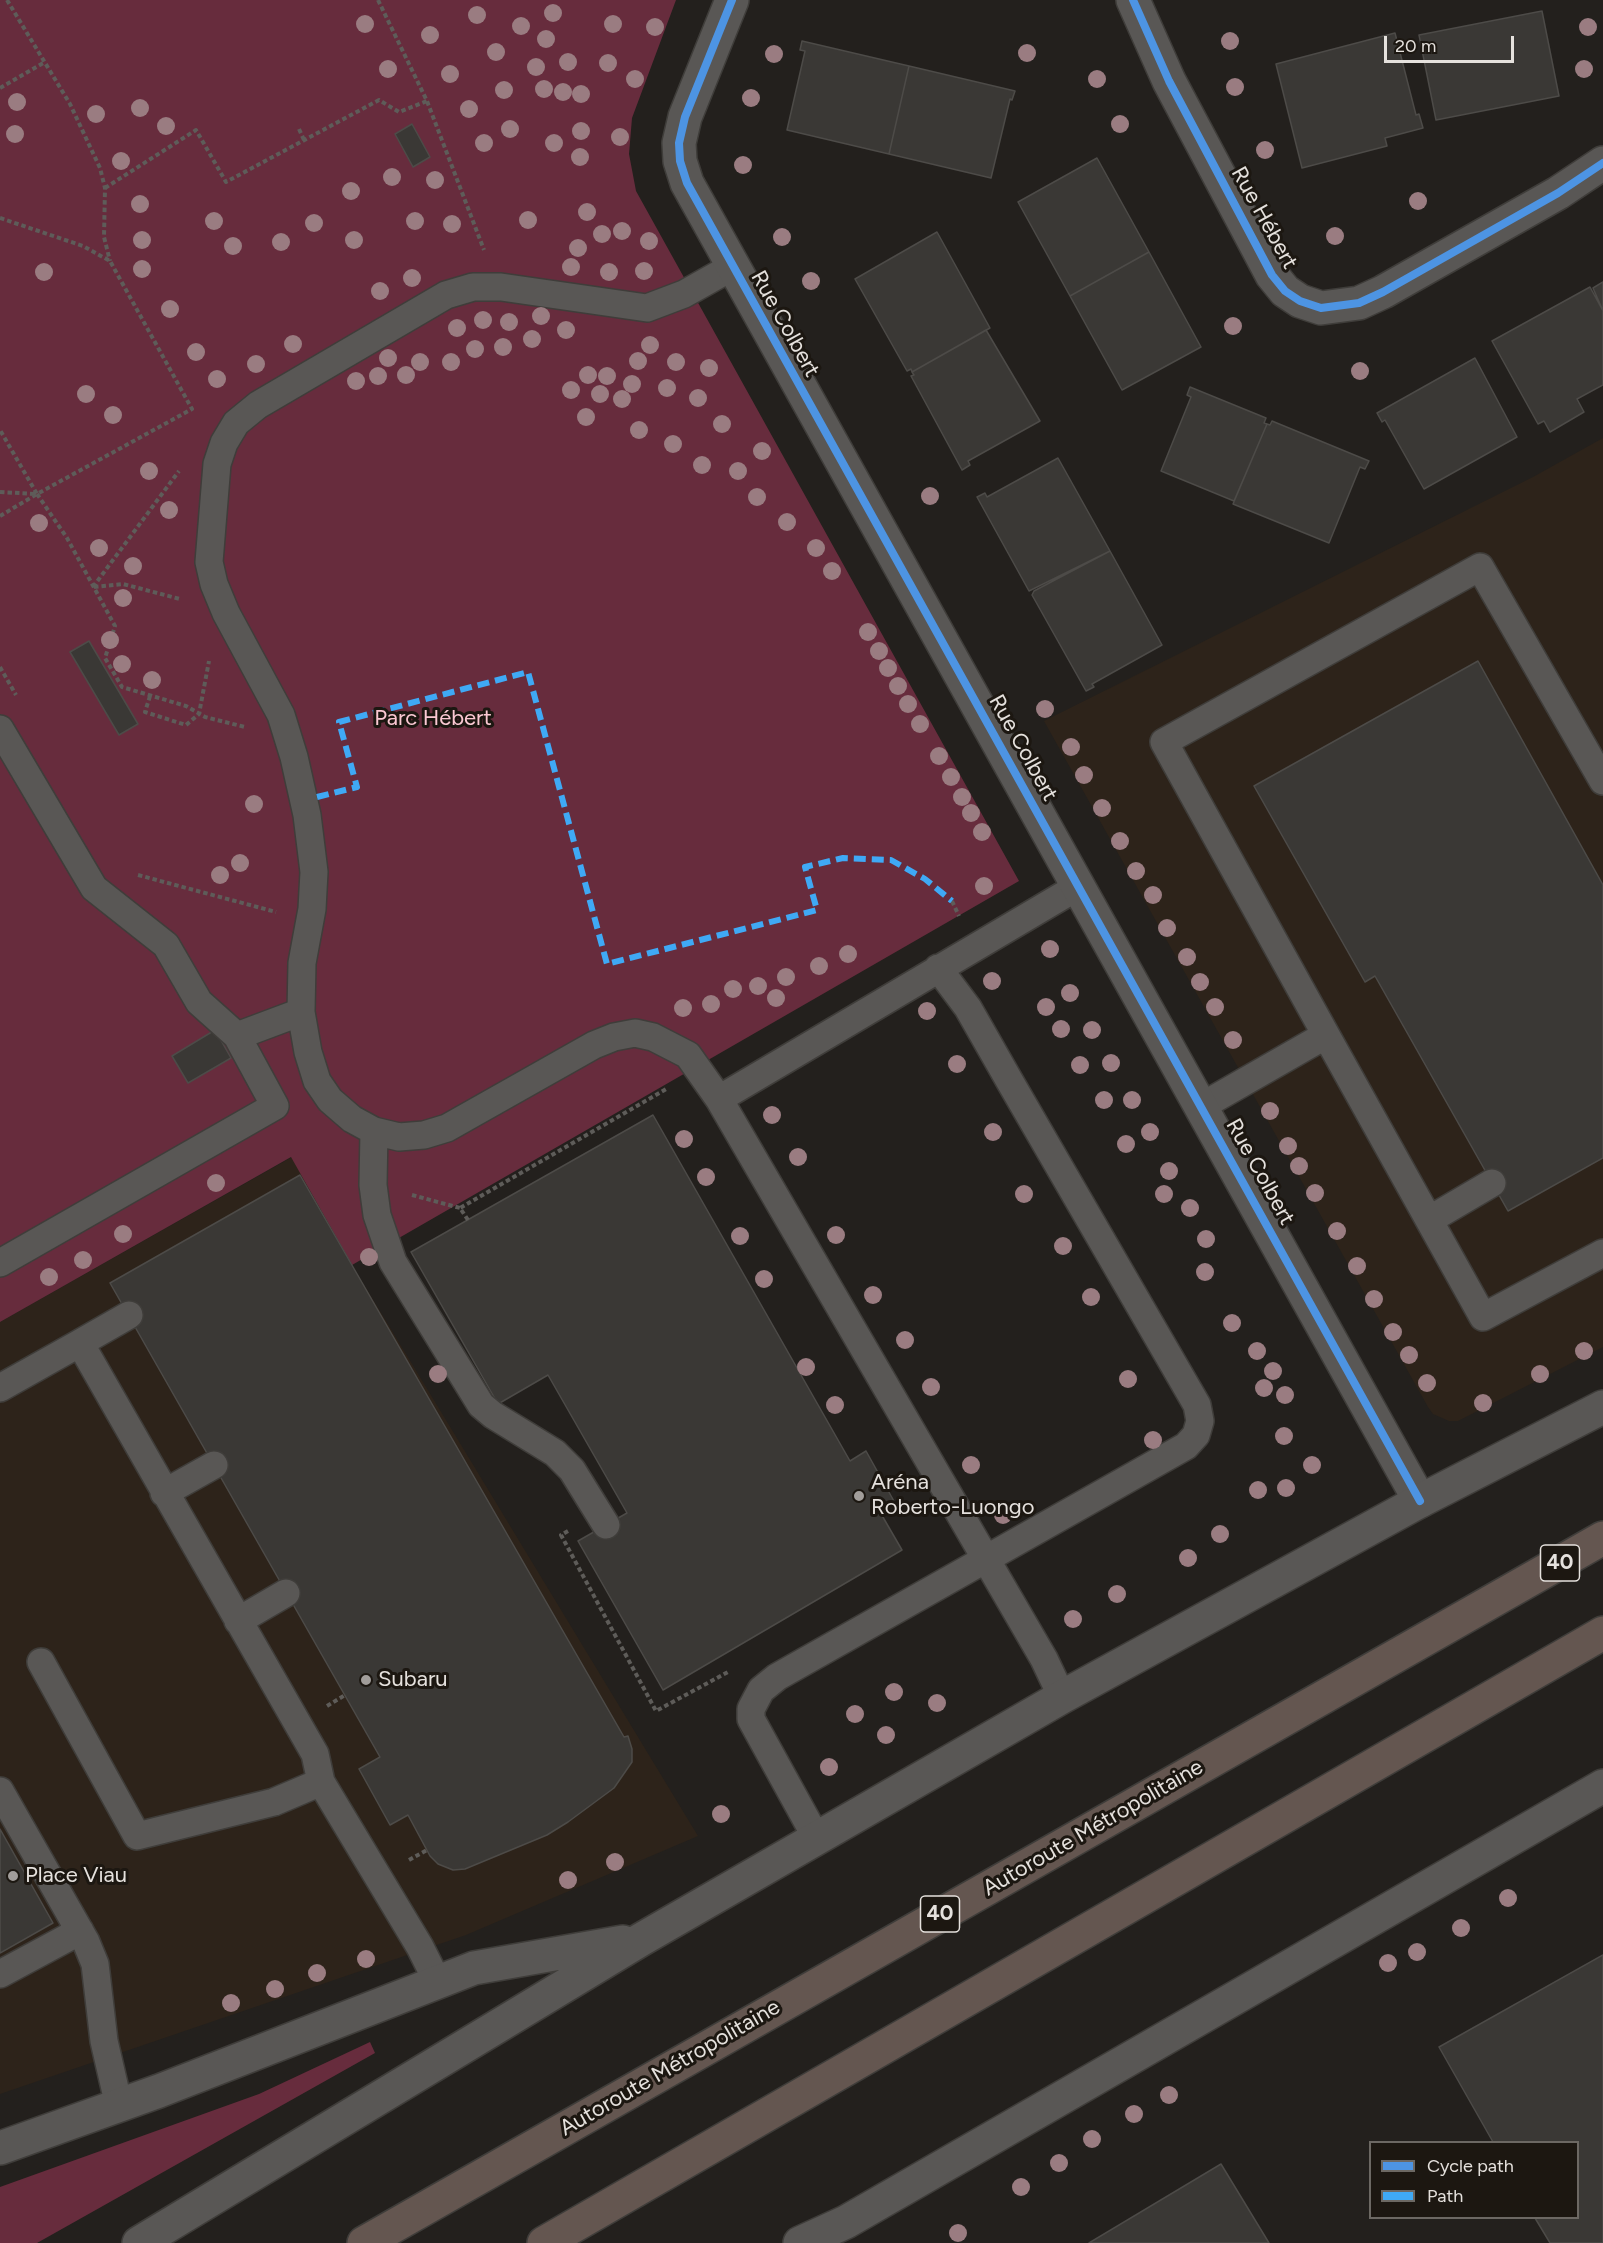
<!DOCTYPE html>
<meta charset="utf-8">
<style>
body{margin:0}
#map{position:relative;width:1603px;height:2243px;overflow:hidden;background:#23201d;font-family:Figtree,sans-serif}
canvas{display:block}
.legend{position:absolute;left:1369px;top:2141px;width:210px;height:78px;box-sizing:border-box;background:#1c1711;border:2px solid #6c6863;margin:0;padding:8px 10px;list-style:none;font-size:18px;color:#e5e1dd}
.legend li{display:flex;align-items:center;gap:12px;height:30px}
.legend b{width:30px;border:2px solid #6c6863}
.scale{position:absolute;left:1384px;top:36px;width:130px;height:27px;box-sizing:border-box;border:3px solid #e5e1dd;border-top:0;padding-left:8px;font-size:18px;line-height:21px;white-space:nowrap;color:#e5e1dd;-webkit-text-stroke:4px #1c1711;paint-order:stroke}
</style>
<div id="map">
<canvas width="1603" height="2243"></canvas>
<ul class="legend">
<li><b style="height:8px;background:#4d94e3"></b>Cycle path</li>
<li><b style="height:8px;background:#3fa9f5"></b>Path</li>
</ul>
<div class="scale">20 m</div>
</div>
<script>
const g = document.querySelector('canvas').getContext('2d');
g.lineJoin = 'round';
function fillPath(path, color) { g.fillStyle = color; g.fill(path, 'evenodd'); }
const poly = rows => new Path2D(rows.map(r => 'M' + r).join(''));
function stroke(path, color, width, dash) { g.strokeStyle = color; g.lineWidth = width; g.lineCap = dash ? 'butt' : 'round'; g.setLineDash(dash || []); g.stroke(path); }
function label(font, color, halo, rows, align = 'center') {
  g.font = font + ' Figtree,sans-serif'; g.lineWidth = 6; g.setLineDash([]); g.textBaseline = 'middle'; g.strokeStyle = halo; g.fillStyle = color; for (const [text, x, y, turn = 0] of rows) {
    g.save(); g.translate(x, y); g.rotate((+turn || 0) * Math.PI / 180); g.textAlign = isNaN(turn) ? turn : align; if (halo) g.strokeText(text, 0, 0); g.fillText(text, 0, 0); g.restore();
  }
}
fillPath(poly([
 [1603,438,1603,1347,1458,1421,1449,1421,1433,1414,1428,1407,1044,721,1533,477],
 [292,1157,352,1265,698,1836,466,1935,0,2094,0,1322]
]), '#2d231a');
fillPath(poly([
 [0,0,676,0,632,118,629,154,636,191,1019,881,352,1265,291,1157,0,1322],
 [370,2042,375,2053,37,2243,0,2243,0,2187,259,2094]
]), '#672c3d');
const building = poly([
 [1542,11,1559,96,1436,120,1419,35,1542,11],
 [1395,33,1416,115,1419,114,1423,128,1385,138,1387,146,1302,168,1276,64,1395,33],
 [802,41,909,66,889,154,787,130,805,51,800,50,802,41],
 [909,66,1015,91,1012,100,1010,99,991,178,889,154,909,66],
 [412,124,430,157,413,167,395,134,412,124],
 [1097,158,1149,252,1070,296,1018,202,1097,158],
 [937,232,990,328,912,372,911,369,907,371,855,279,937,232],
 [1149,252,1201,347,1122,390,1070,296,1149,252],
 [1603,282,1603,311,1593,288,1603,282],
 [1590,287,1603,311,1603,385,1577,399,1584,412,1550,432,1544,421,1538,424,1492,341,1590,287],
 [986,330,1040,421,968,461,970,465,962,470,911,376,914,375,912,372,986,330],
 [1475,358,1517,437,1424,489,1385,420,1382,422,1377,413,1475,358],
 [1190,387,1266,418,1264,423,1267,424,1234,501,1161,471,1191,397,1187,395,1190,387],
 [1272,421,1369,461,1365,469,1360,467,1329,543,1233,504,1267,424,1270,425,1272,421],
 [1058,458,1110,551,1029,591,977,497,985,493,987,497,1058,458],
 [1110,551,1162,645,1092,684,1094,687,1086,691,1032,595,1034,591,1110,551],
 [89,641,138,724,119,735,70,652,89,641],
 [1478,661,1603,885,1603,1158,1508,1211,1375,976,1365,982,1254,786,1478,661],
 [215,1030,231,1058,188,1083,172,1056,215,1030],
 [653,1115,850,1461,866,1451,895,1503,880,1512,902,1550,663,1690,578,1541,627,1513,548,1375,498,1404,411,1252,653,1115],
 [300,1175,624,1737,628,1736,632,1749,632,1762,614,1788,568,1822,547,1835,465,1869,453,1870,438,1864,430,1856,408,1815,390,1825,359,1769,380,1757,110,1283,300,1175],
 [0,1829,53,1923,0,1953,0,1829],
 [1603,1955,1603,2243,1550,2243,1535,2218,1578,2218,1578,2142,1493,2142,1439,2047,1603,1955],
 [1221,2164,1269,2243,1089,2243,1221,2164]
]);
fillPath(building, '#3a3835');
stroke(building, '#4d4b48', 1.5);
const service = poly([
 [732,267,684,294,647,308,501,287,473,287,446,295,258,405,236,423,224,443,217,464,209,562,214,584,226,613,281,715,294,757,307,815,314,872,312,909,302,963,301,1012,308,1052,317,1081,330,1100,352,1119,374,1131,399,1137,424,1135,447,1128,594,1045,614,1037,635,1033,653,1037,688,1055,719,1099,1044,1659,1062,1697],
 [0,729,94,888,166,945,199,1002,237,1036,275,1106,0,1263],
 [1326,1035,1164,742,1480,567,1603,781],
 [237,1036,301,1012],
 [719,1099,1079,886],
 [1202,1106,1326,1035,1483,1317,1603,1253],
 [374,1131,373,1185,377,1215,393,1262,481,1405,493,1415,555,1453,572,1470,606,1525],
 [1429,1220,1492,1183],
 [80,1343,129,1315],
 [0,1388,80,1343,315,1754,321,1782,420,1947,438,1983],
 [164,1493,214,1465],
 [238,1621,286,1593],
 [41,1662,137,1836,274,1802,321,1782],
 [0,1791,86,1942,95,1964,104,2041,119,2106],
 [817,1839,751,1719,751,1709,761,1690,777,1677,1186,1446,1196,1435,1200,1421,1197,1405,1009,1080,968,1008,938,968],
 [0,1974,80,1931]
]);
const minor = poly([
 [732,0,685,117,679,143,680,161,687,183,1420,1501],
 [1133,0,1169,81,1272,275,1285,291,1300,301,1321,308,1359,303,1383,292,1558,193,1603,163]
]);
const secondary = poly([
 [0,2148,159,2091,474,1968,623,1942],
 [139,2243,642,1939,1062,1697,1420,1501,1603,1407],
 [800,2243,846,2222,1603,1786]
]);
const motorway = poly([
 [364,2243,1603,1538],
 [544,2243,1603,1633]
]);
stroke(service, '#3f3d3a', 30);
stroke(minor, '#3f3d3a', 36);
stroke(secondary, '#3f3d3a', 36);
stroke(motorway, '#3f3d3a', 36);
stroke(poly([
 [7,0,70,104,100,168,105,188,104,237,110,261],
 [378,0,427,101,484,250],
 [0,88,45,62],
 [299,129,304,140],
 [105,188,196,130,226,182,379,100,399,112,427,101],
 [0,218,83,246,110,261,192,409,37,494,0,430],
 [0,492,36,494],
 [37,494,67,538,115,626,105,658,122,687,186,706,205,717,245,727],
 [0,516,37,494],
 [93,587,179,471],
 [94,587,123,584,180,599],
 [0,667,16,695],
 [150,696,145,712,186,725,199,714,209,661],
 [138,875,276,912],
 [952,901,959,916],
 [412,1195,460,1208],
 [468,1220,460,1208,668,1088],
 [568,1531,561,1535,656,1711,728,1672],
 [327,1706,345,1695],
 [409,1860,427,1850]
]), '#5e5c59', 4, [4.5, 3]);
stroke(service, '#595755', 27);
stroke(minor, '#595755', 33);
stroke(secondary, '#595755', 33);
stroke(motorway, '#645650', 33);
stroke(poly([
 [317,797,357,787,339,722,528,672,607,964,817,910,805,867,843,858,891,860,925,879,952,901]
]), '#3fa9f5', 6, [12, 6]);
stroke(poly([
 [732,0,685,117,679,143,680,161,687,183,1420,1501],
 [1133,0,1169,81,1272,275,1285,291,1300,301,1321,308,1359,303,1383,292,1558,193,1603,163]
]), '#4d94e3', 8);
g.fillStyle = '#9a7c81';
for (const [x, y] of [
 [553,13],
 [477,15],
 [365,24],
 [613,24],
 [521,26],
 [655,27],
 [1588,27],
 [430,35],
 [546,39],
 [1230,41],
 [496,52],
 [1027,53],
 [774,54],
 [568,62],
 [608,63],
 [536,67],
 [388,69],
 [1584,69],
 [450,74],
 [635,79],
 [1097,79],
 [1235,87],
 [544,89],
 [504,90],
 [563,92],
 [581,94],
 [751,98],
 [17,102],
 [140,108],
 [469,109],
 [96,114],
 [1120,124],
 [166,126],
 [510,129],
 [581,131],
 [15,134],
 [620,137],
 [484,143],
 [554,143],
 [1265,150],
 [580,157],
 [121,161],
 [743,165],
 [392,177],
 [435,180],
 [351,191],
 [1418,201],
 [140,204],
 [587,212],
 [528,220],
 [214,221],
 [415,221],
 [314,223],
 [452,224],
 [622,231],
 [602,234],
 [1335,236],
 [782,237],
 [142,240],
 [354,240],
 [649,241],
 [281,242],
 [233,246],
 [578,248],
 [571,267],
 [142,269],
 [644,271],
 [44,272],
 [609,272],
 [412,278],
 [811,281],
 [380,291],
 [170,309],
 [541,316],
 [483,320],
 [509,322],
 [1233,326],
 [457,328],
 [566,330],
 [532,339],
 [293,344],
 [650,345],
 [503,347],
 [475,349],
 [196,352],
 [388,358],
 [638,361],
 [420,362],
 [451,362],
 [676,362],
 [256,364],
 [709,368],
 [1360,371],
 [406,375],
 [588,375],
 [378,376],
 [607,376],
 [217,379],
 [356,381],
 [632,384],
 [667,388],
 [571,390],
 [86,394],
 [600,394],
 [698,398],
 [622,399],
 [113,415],
 [586,417],
 [722,424],
 [639,430],
 [673,444],
 [762,451],
 [702,465],
 [149,471],
 [738,471],
 [930,496],
 [757,497],
 [169,510],
 [787,522],
 [39,523],
 [99,548],
 [816,548],
 [133,566],
 [832,571],
 [123,598],
 [868,632],
 [110,640],
 [879,651],
 [122,664],
 [888,668],
 [152,680],
 [898,686],
 [908,704],
 [1045,709],
 [920,724],
 [1071,747],
 [939,756],
 [1084,775],
 [951,777],
 [962,797],
 [254,804],
 [1102,808],
 [971,813],
 [982,832],
 [1120,841],
 [240,863],
 [1136,871],
 [220,875],
 [984,886],
 [1153,895],
 [1167,928],
 [1050,949],
 [848,954],
 [1187,957],
 [819,966],
 [786,977],
 [992,981],
 [1200,982],
 [758,986],
 [733,989],
 [1070,993],
 [776,998],
 [711,1004],
 [1046,1007],
 [1215,1007],
 [683,1008],
 [927,1011],
 [1061,1029],
 [1092,1030],
 [1233,1040],
 [1111,1063],
 [957,1064],
 [1080,1065],
 [1104,1100],
 [1132,1100],
 [1270,1111],
 [772,1115],
 [993,1132],
 [1150,1132],
 [684,1139],
 [1126,1144],
 [1288,1146],
 [798,1157],
 [1299,1166],
 [1169,1171],
 [706,1177],
 [216,1183],
 [1315,1193],
 [1024,1194],
 [1164,1194],
 [1190,1208],
 [1337,1231],
 [123,1234],
 [836,1235],
 [740,1236],
 [1206,1239],
 [1063,1246],
 [369,1257],
 [83,1260],
 [1357,1266],
 [1205,1272],
 [49,1277],
 [764,1279],
 [873,1295],
 [1091,1297],
 [1374,1299],
 [1232,1323],
 [1393,1332],
 [905,1340],
 [1257,1351],
 [1584,1351],
 [1409,1355],
 [806,1367],
 [1273,1371],
 [438,1374],
 [1540,1374],
 [1128,1379],
 [1427,1383],
 [931,1387],
 [1264,1388],
 [1285,1395],
 [1483,1403],
 [835,1405],
 [1284,1436],
 [1153,1440],
 [971,1465],
 [1312,1465],
 [1286,1488],
 [1258,1490],
 [1003,1515],
 [1220,1534],
 [1188,1558],
 [1117,1594],
 [1073,1619],
 [894,1692],
 [937,1703],
 [855,1714],
 [886,1735],
 [829,1767],
 [721,1814],
 [615,1862],
 [568,1880],
 [1508,1898],
 [1461,1928],
 [1417,1952],
 [366,1959],
 [1388,1963],
 [317,1973],
 [275,1989],
 [231,2003],
 [1169,2095],
 [1134,2114],
 [1092,2139],
 [1059,2163],
 [1021,2187],
 [958,2233]
]) { g.beginPath(); g.arc(x, y, 9, 0, 2 * Math.PI); g.fill(); }
for (const [x, y, r, color] of [
 [859,1496,6,"#a19d9a"],
 [366,1680,6,"#a19d9a"],
 [13,1876,6,"#a19d9a"]
]) { const dot = new Path2D(); dot.arc(x, y, r, 0, 2 * Math.PI); g.fillStyle = color; g.fill(dot); stroke(dot, '#1c1711', 2); }
for (const [x, y, w] of [
 [1560,1563,39],
 [940,1914,39]
]) { const box = new Path2D(); box.roundRect(x - w / 2, y - 18, w, 36, 4.5); g.fillStyle = '#1c1711'; g.fill(box); stroke(box, '#e5e1dd', 1.5); }
label('bold 21px', '#e5e1dd', null, [
 ["40",1560,1563],
 ["40",940,1914]
]);
label('22px', '#e5e1dd', '#1c1711', [
 ["Rue Hébert",1264,218,61],
 ["Rue Colbert",785,324,61],
 ["Rue Colbert",1023,748,61],
 ["Rue Colbert",1260,1172,61],
 ["Autoroute Métropolitaine",1093,1828,-30],
 ["Autoroute Métropolitaine",670,2068,-30]
]);
label('22px', '#fbc8d3', '#1c1711', [
 ["Parc Hébert",433,719]
]);
label('22px', '#e5e1dd', '#1c1711', [
 ["Aréna",871,1483],
 ["Roberto-Luongo",871,1508],
 ["Subaru",378,1680],
 ["Place Viau",25,1876]
], 'left');
</script>
